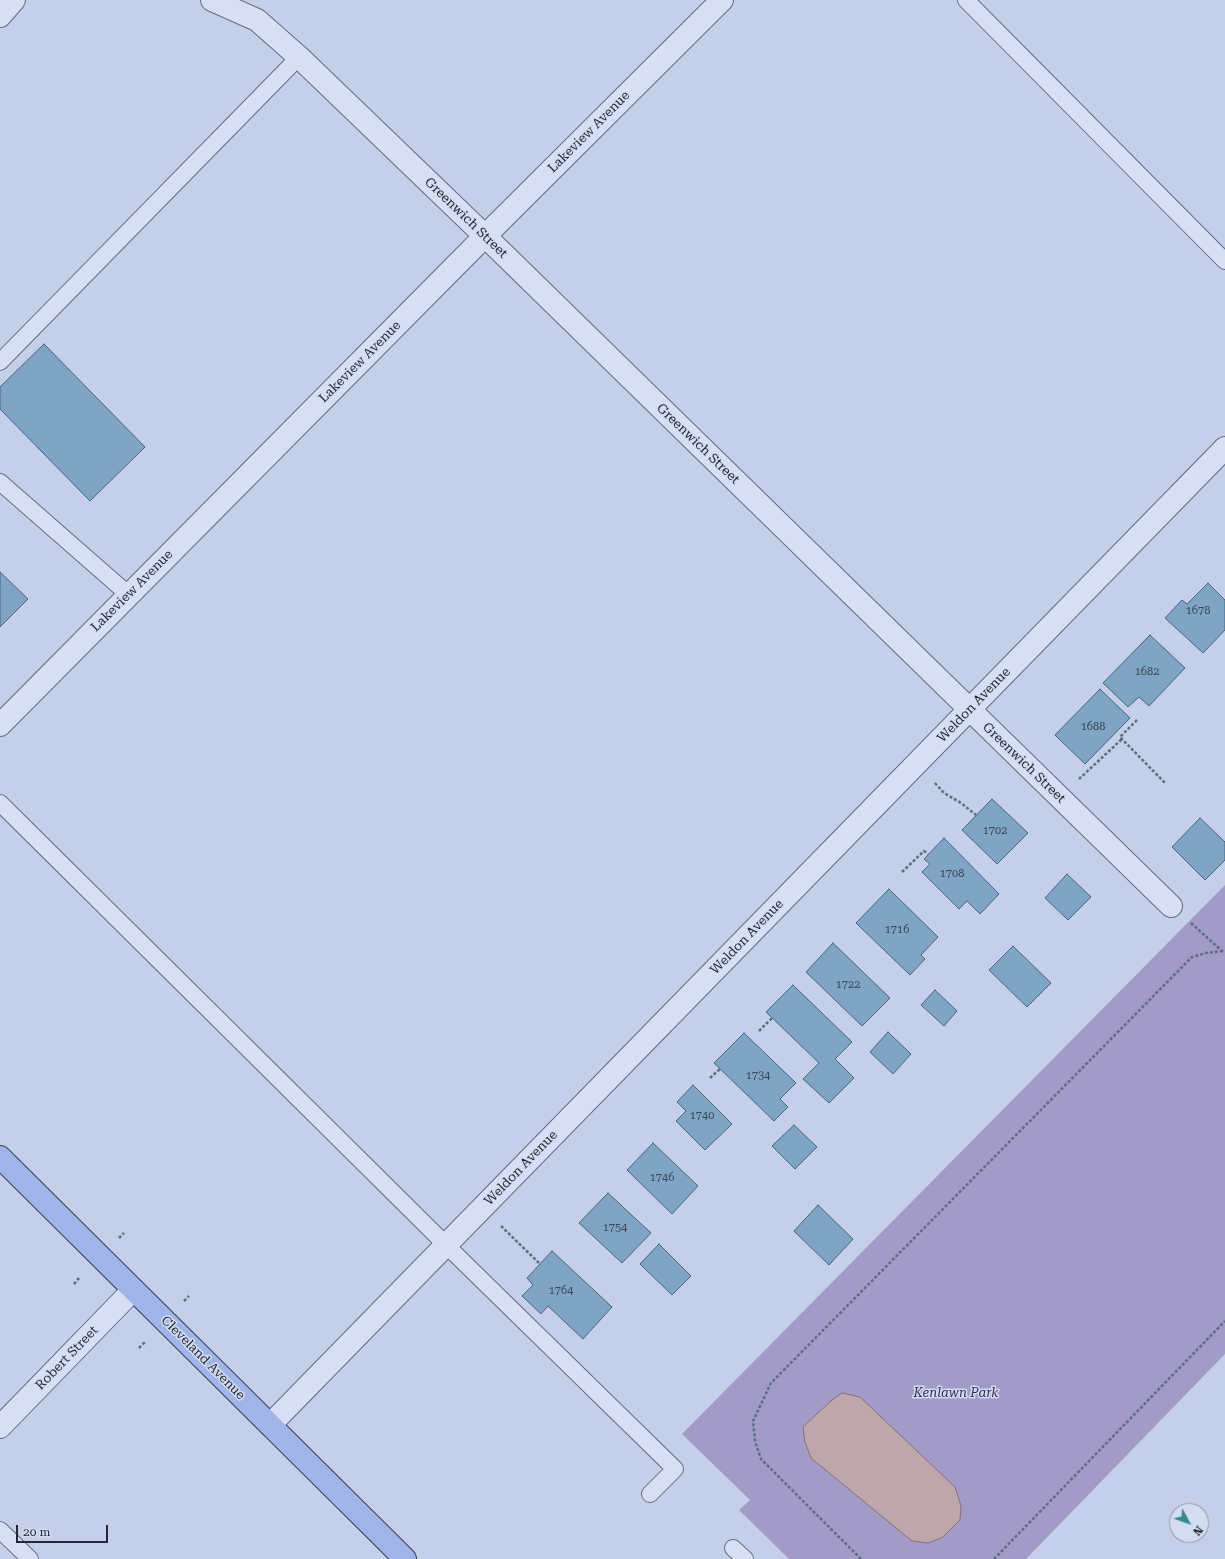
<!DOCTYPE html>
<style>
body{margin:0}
#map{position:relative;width:1225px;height:1559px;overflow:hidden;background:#c6cfea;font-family:"Roboto Serif",serif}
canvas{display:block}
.north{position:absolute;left:1169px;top:1503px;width:40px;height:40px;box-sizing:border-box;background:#d4dcf2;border:1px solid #8c94a6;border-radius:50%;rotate:131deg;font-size:11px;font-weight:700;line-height:16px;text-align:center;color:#202935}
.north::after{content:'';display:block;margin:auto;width:14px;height:18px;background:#33898c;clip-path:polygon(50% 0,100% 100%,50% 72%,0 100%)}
.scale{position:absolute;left:16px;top:1525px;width:92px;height:18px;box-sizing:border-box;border:2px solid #202935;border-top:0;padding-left:5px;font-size:12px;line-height:14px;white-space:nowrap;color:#202935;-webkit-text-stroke:3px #d4dcf2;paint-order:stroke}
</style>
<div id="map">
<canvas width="1225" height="1559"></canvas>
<div class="north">N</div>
<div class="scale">20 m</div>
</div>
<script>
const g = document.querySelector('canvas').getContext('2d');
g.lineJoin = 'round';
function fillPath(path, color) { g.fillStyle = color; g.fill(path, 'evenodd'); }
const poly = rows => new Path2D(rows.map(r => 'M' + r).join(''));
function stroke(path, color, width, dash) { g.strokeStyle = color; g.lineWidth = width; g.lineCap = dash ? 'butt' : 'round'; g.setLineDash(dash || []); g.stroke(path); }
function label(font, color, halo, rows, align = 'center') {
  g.font = font + ' "Roboto Serif",serif'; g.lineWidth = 3; g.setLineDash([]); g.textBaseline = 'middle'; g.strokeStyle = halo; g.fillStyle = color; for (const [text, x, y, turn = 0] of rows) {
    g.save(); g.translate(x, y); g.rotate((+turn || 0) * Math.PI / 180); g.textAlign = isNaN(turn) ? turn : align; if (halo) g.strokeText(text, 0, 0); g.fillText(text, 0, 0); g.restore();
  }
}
fillPath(poly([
 [1225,885,1225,1354,1026,1559,789,1559,739,1510,750,1500,682,1434]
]), '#a29bc7');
const water = poly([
 [842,1393,860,1397,955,1487,961,1506,960,1520,943,1537,928,1543,912,1541,811,1458,805,1442,803,1427,832,1400,842,1393]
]);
fillPath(water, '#bea7ac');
stroke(water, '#8b6e74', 1);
const building = poly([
 [44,344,145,447,90,501,0,409,0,387,44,344],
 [0,572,28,599,0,627,0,572],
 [1208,583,1225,600,1225,630,1203,653,1165,618,1182,600,1187,604,1208,583],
 [1150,635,1185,668,1149,706,1139,697,1128,707,1103,683,1150,635],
 [1100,689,1130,718,1085,764,1055,735,1100,689],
 [992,799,1028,833,997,864,962,830,992,799],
 [1200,818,1225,842,1225,860,1205,880,1172,847,1200,818],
 [944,838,999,894,980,914,967,901,959,909,922,872,930,864,924,859,944,838],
 [1067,874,1091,897,1068,920,1045,898,1067,874],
 [889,889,938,937,921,955,925,959,910,975,856,923,889,889],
 [833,943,890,998,862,1026,806,972,833,943],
 [1013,946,1051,983,1027,1007,989,970,1013,946],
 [793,985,852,1042,835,1059,854,1078,829,1103,803,1079,819,1063,766,1012,793,985],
 [935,990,957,1011,944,1026,921,1005,935,990],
 [888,1032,911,1054,893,1074,870,1052,888,1032],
 [744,1033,796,1083,780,1099,788,1107,774,1121,714,1063,744,1033],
 [693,1085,732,1124,705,1150,676,1121,686,1111,677,1102,693,1085],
 [794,1125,817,1147,795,1169,772,1146,794,1125],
 [653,1143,698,1186,672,1214,627,1170,653,1143],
 [608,1193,651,1233,622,1263,579,1223,608,1193],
 [818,1205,853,1239,829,1265,794,1231,818,1205],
 [659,1244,691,1276,672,1295,640,1264,659,1244],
 [552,1251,612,1307,583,1339,548,1306,541,1314,522,1296,533,1285,527,1278,552,1251]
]);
fillPath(building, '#7fa4c4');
stroke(building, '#456680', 1);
const service = poly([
 [966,0,1225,261],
 [0,362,299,57],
 [0,482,129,595],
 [0,803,446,1245,675,1469,650,1494],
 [0,1530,30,1559],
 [733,1548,745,1559]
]);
const minor = poly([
 [212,0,257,20,299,57,485,236,1171,906],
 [0,16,14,0],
 [0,725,485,236,722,0],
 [270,1425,1225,448],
 [0,1427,133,1290]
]);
const primary = poly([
 [0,1157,405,1559]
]);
stroke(service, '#5d6d83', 18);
stroke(minor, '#5d6d83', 24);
stroke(primary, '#314151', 24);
stroke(poly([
 [1137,720,1120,737,1166,784],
 [1079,779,1122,739],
 [935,783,944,793,961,803,976,815],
 [902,872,924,851,928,854],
 [1191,923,1222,951,1225,952],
 [759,1031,772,1018],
 [710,1078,720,1069],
 [501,1226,540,1264],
 [119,1238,124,1233],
 [74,1284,79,1278],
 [184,1301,189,1296],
 [139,1348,145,1342],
 [861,1559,761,1459,755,1441,753,1421,771,1383,1192,957,1206,953,1222,951],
 [994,1559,1225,1321]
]), '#5d6d83', 2.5, [3, 2]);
stroke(service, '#d8dff5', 16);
stroke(minor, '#d8dff5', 22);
stroke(primary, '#a1b4e9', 22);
label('11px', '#384859', null, [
 ["1678",1198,611],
 ["1682",1147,672],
 ["1688",1093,727],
 ["1702",995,831],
 ["1708",952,874],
 ["1716",897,930],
 ["1722",848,985],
 ["1734",758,1076],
 ["1740",702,1116],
 ["1746",662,1178],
 ["1754",615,1228],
 ["1764",561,1291]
]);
label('13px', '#202935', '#d4dcf2', [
 ["Lakeview Avenue",589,132,-45],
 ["Greenwich Street",466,218,44],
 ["Lakeview Avenue",360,362,-45],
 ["Greenwich Street",698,444,44],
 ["Lakeview Avenue",132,591,-45],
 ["Weldon Avenue",974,705,-46],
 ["Greenwich Street",1024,763,44],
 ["Weldon Avenue",747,937,-46],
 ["Weldon Avenue",521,1168,-46],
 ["Robert Street",67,1358,-46],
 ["Cleveland Avenue",203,1358,45]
]);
label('italic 13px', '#34284f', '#d4dcf2', [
 ["Kenlawn Park",956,1393]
]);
</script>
